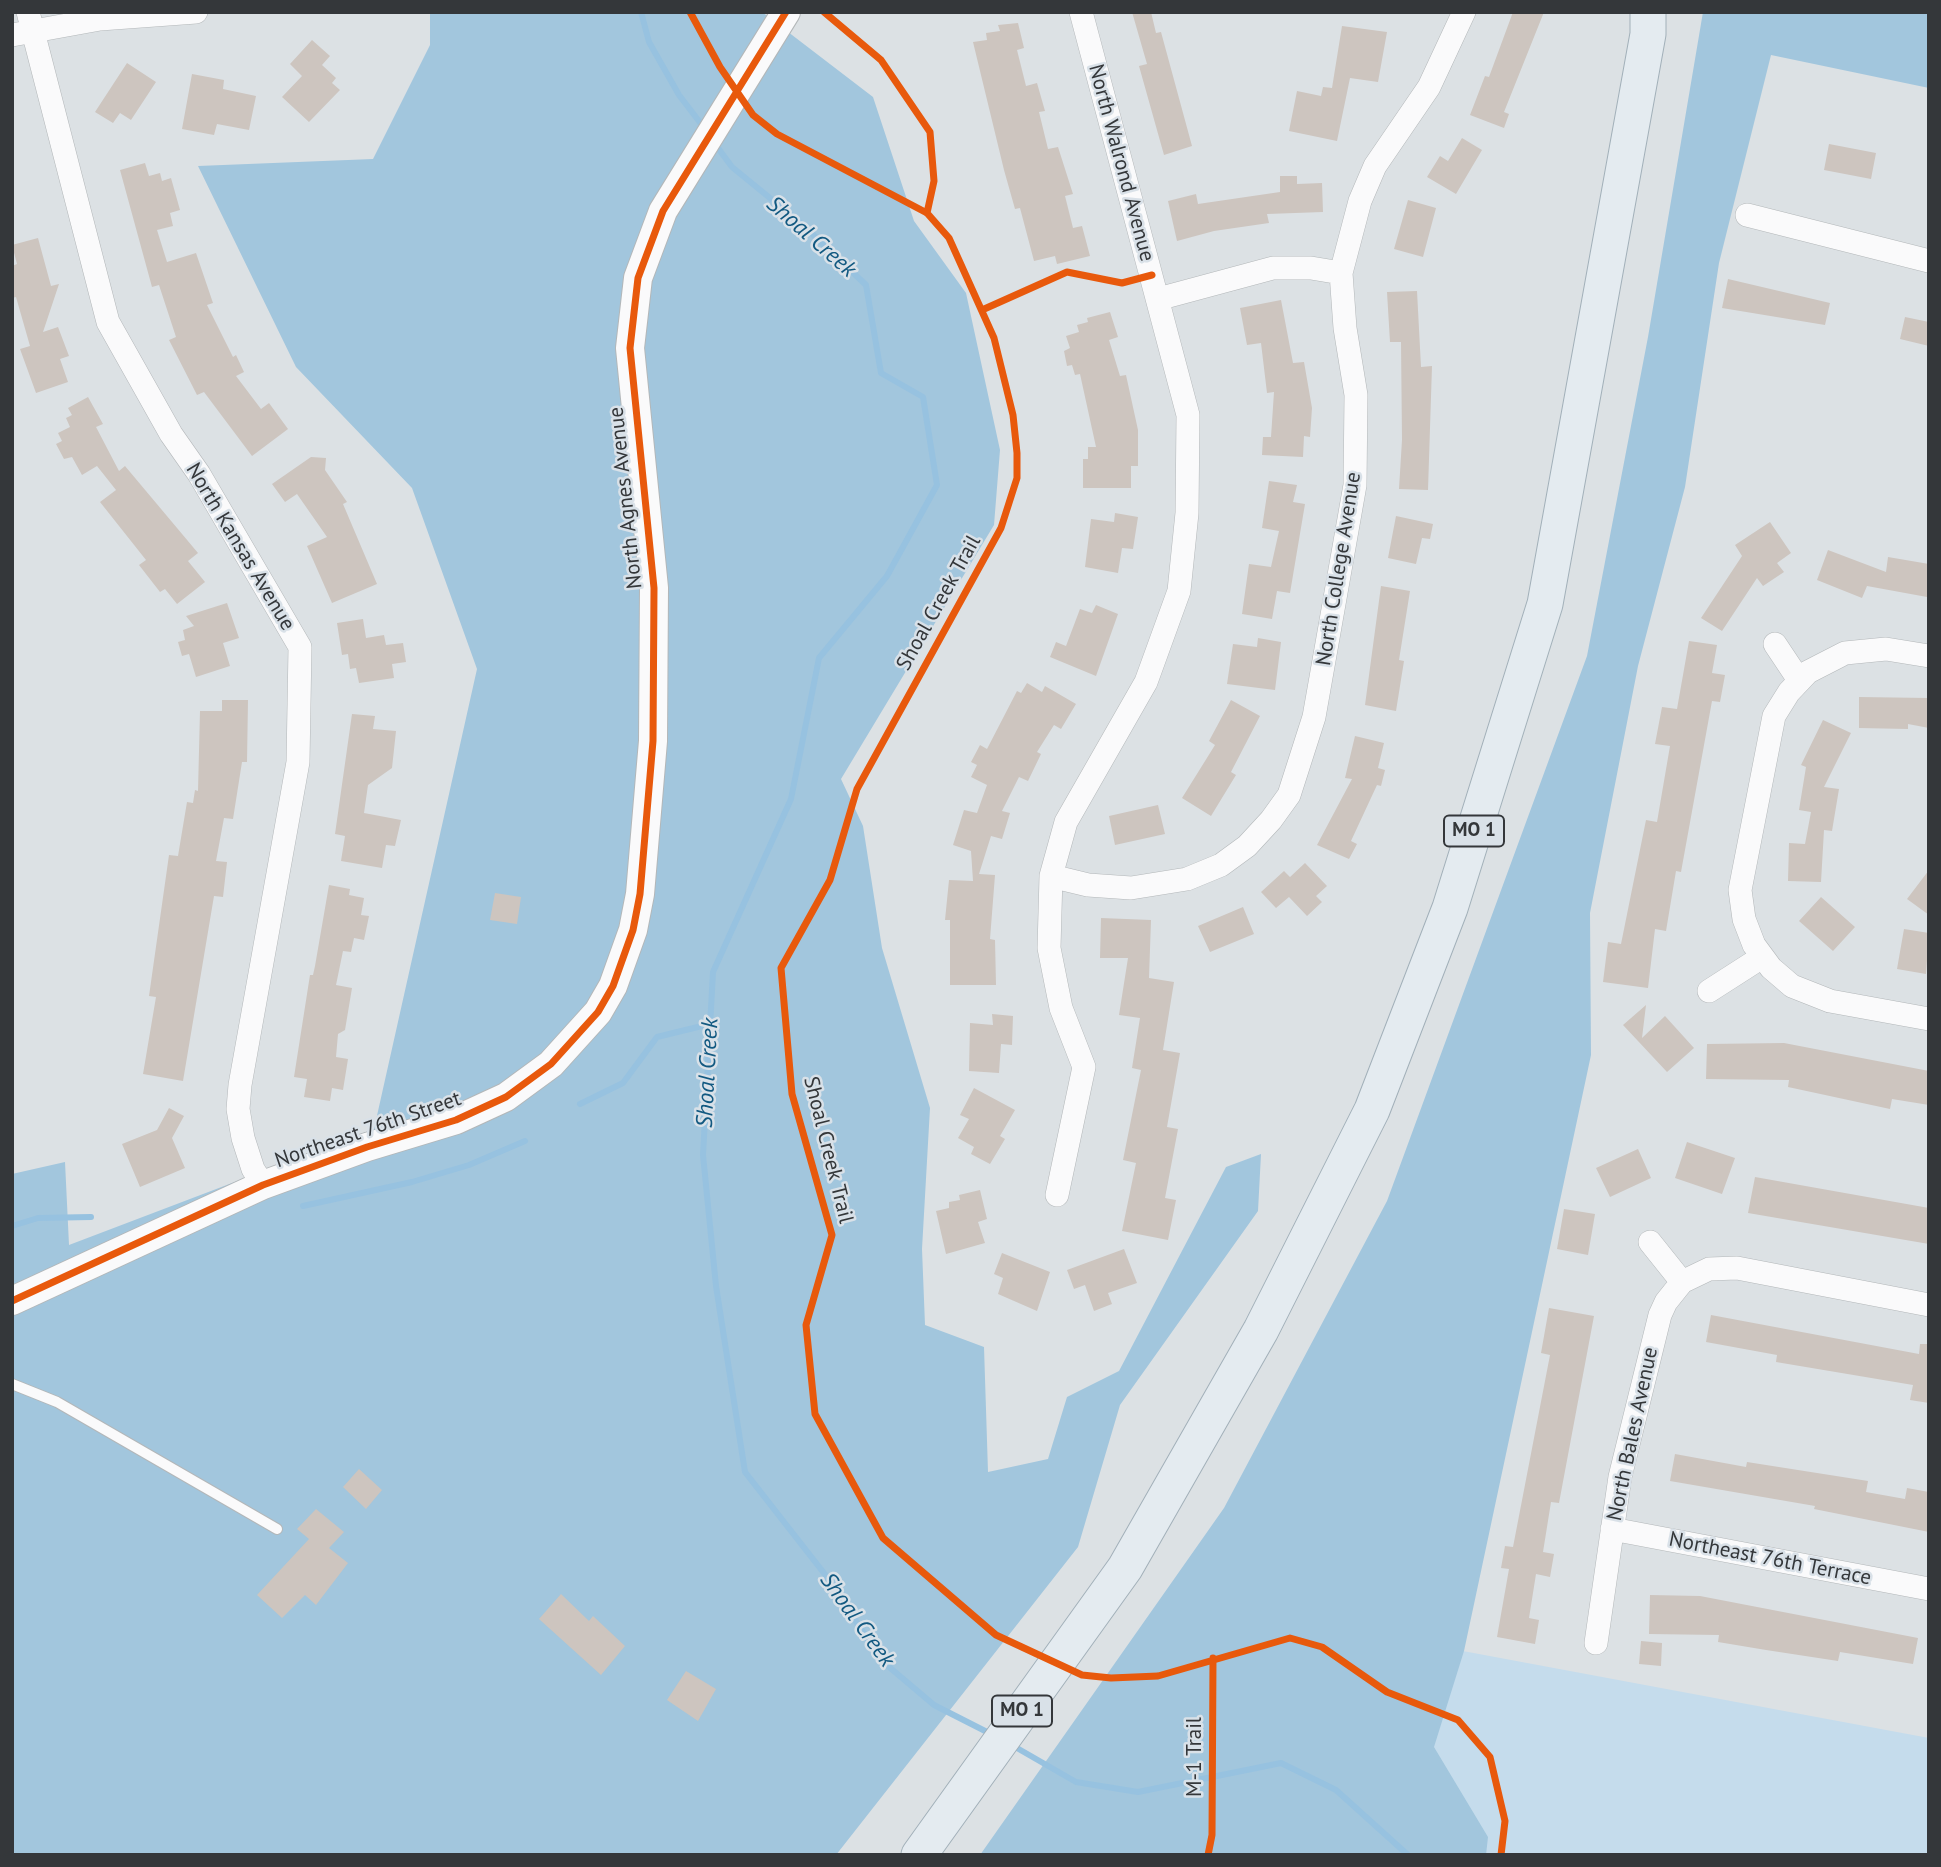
<!DOCTYPE html>
<style>
body{margin:0}
#map{position:relative;width:1941px;height:1867px;overflow:hidden;background:#dce1e4;font-family:"PT Sans",sans-serif}
canvas{display:block}
.frame{position:absolute;inset:0;border:14px solid #34373a;pointer-events:none}
</style>
<div id="map">
<canvas width="1941" height="1867"></canvas>
<div class="frame"></div>
</div>
<script>
const g = document.querySelector('canvas').getContext('2d');
g.lineJoin = 'round';
function fillPath(path, color) { g.fillStyle = color; g.fill(path, 'evenodd'); }
const poly = rows => new Path2D(rows.map(r => 'M' + r).join(''));
function stroke(path, color, width, dash) { g.strokeStyle = color; g.lineWidth = width; g.lineCap = dash ? 'butt' : 'round'; g.setLineDash(dash || []); g.stroke(path); }
function label(font, color, halo, rows, align = 'center') {
  g.font = font + ' "PT Sans",sans-serif'; g.lineWidth = 5; g.setLineDash([]); g.textBaseline = 'middle'; g.strokeStyle = halo; g.fillStyle = color; for (const [text, x, y, turn = 0] of rows) {
    g.save(); g.translate(x, y); g.rotate((+turn || 0) * Math.PI / 180); g.textAlign = isNaN(turn) ? turn : align; if (halo) g.strokeText(text, 0, 0); g.fillText(text, 0, 0); g.restore();
  }
}
fillPath(poly([
 [1211,1604,1929,1738,1929,1855,1407,1855]
]), '#c5dcec');
fillPath(poly([
 [430,12,762,12,873,97,914,221,966,293,1000,450,994,525,841,779,863,826,882,948,930,1108,922,1249,925,1325,984,1347,988,1472,1048,1459,1067,1397,1119,1371,1226,1167,1261,1154,1258,1211,1120,1405,1078,1547,836,1855,12,1855,12,1174,65,1162,69,1245,374,1129,477,669,412,488,296,367,198,166,373,159,430,45],
 [1703,12,1929,12,1929,88,1771,55,1719,263,1685,487,1638,666,1590,913,1591,1055,1464,1651,1434,1747,1488,1837,1486,1855,980,1855,1224,1508,1387,1201,1587,656,1648,337]
]), '#a2c6dd');
stroke(poly([
 [641,12,649,42,679,95,705,129],
 [715,144,732,167,803,225,866,285,881,373,923,397,937,485,887,576,819,658,791,799,713,972,703,1155,716,1286,745,1472,827,1577,882,1661,934,1705,991,1734],
 [580,1104,623,1083,657,1037,710,1024],
 [303,1206,412,1182,469,1165,525,1141],
 [12,1226,38,1218,91,1217],
 [1010,1744,1076,1782,1138,1792,1281,1763,1336,1790,1408,1855]
]), '#97c2e0', 6);
fillPath(poly([
 [1132,12,1151,12,1156,33,1161,32,1192,146,1164,155,1139,66,1147,64],
 [1513,12,1544,12,1504,112,1509,114,1504,128,1470,115,1485,76,1489,77],
 [1018,23,1024,48,1017,50,1026,86,1037,83,1045,111,1039,112,1048,149,1058,147,1073,194,1065,196,1073,228,1082,226,1090,256,1057,264,1055,256,1034,261,1020,208,1015,209,1004,170,973,42,987,40,986,33,1000,31,998,25],
 [1342,26,1387,32,1378,82,1350,78,1337,141,1289,131,1297,91,1321,96,1323,87,1332,88],
 [312,40,330,56,322,65,336,78,332,83,340,90,309,122,282,97,302,76,290,64],
 [127,63,156,82,131,120,120,113,113,123,95,112],
 [192,74,224,80,223,89,256,96,249,130,217,124,214,135,182,129],
 [1462,138,1482,150,1456,194,1427,177,1440,156,1448,161],
 [1829,144,1876,153,1871,179,1824,170],
 [145,163,149,176,160,173,162,181,171,178,180,210,170,213,173,226,157,230,167,262,196,253,213,303,207,305,233,357,236,355,244,372,236,376,261,409,269,403,288,429,252,456,204,392,197,395,169,340,176,337,159,285,152,287,120,170],
 [1280,176,1297,176,1297,184,1322,183,1323,212,1267,214,1269,223,1214,231,1177,241,1168,201,1196,194,1198,204,1280,192],
 [1408,200,1436,208,1423,257,1394,249],
 [38,238,51,286,59,284,43,332,58,327,69,356,60,359,68,382,36,393,20,349,30,346,16,297,12,298,12,266,17,264,12,245],
 [1728,279,1830,303,1825,325,1722,308],
 [1417,291,1421,367,1432,366,1428,490,1399,489,1402,440,1401,342,1390,342,1387,292],
 [1281,300,1293,363,1304,362,1312,408,1310,437,1304,436,1303,457,1262,455,1263,437,1271,437,1274,392,1267,393,1261,343,1247,345,1240,308],
 [1110,312,1118,337,1109,340,1120,376,1126,375,1138,430,1138,466,1131,466,1131,488,1083,488,1083,459,1088,459,1088,447,1096,447,1080,374,1075,375,1072,365,1067,366,1064,351,1070,348,1066,336,1079,332,1077,325,1088,322,1087,318],
 [1905,317,1929,322,1929,346,1900,339],
 [88,397,103,424,96,427,119,471,125,466,198,553,188,561,205,582,177,604,165,589,160,592,139,565,146,560,100,502,116,490,97,466,82,475,72,457,64,459,56,444,62,441,58,433,70,427,66,418,72,415,68,408],
 [311,457,326,458,325,470,347,502,343,504,377,584,332,603,307,546,327,537,297,494,285,502,272,484],
 [1269,481,1297,485,1293,502,1305,504,1290,593,1277,591,1272,619,1242,614,1249,564,1271,567,1279,531,1262,528],
 [1115,513,1138,517,1133,549,1122,548,1118,573,1085,567,1091,519,1114,522],
 [1396,516,1433,524,1430,539,1422,538,1416,564,1388,558],
 [1770,522,1791,553,1777,563,1784,572,1763,586,1757,578,1722,631,1701,618,1742,556,1735,545],
 [1828,550,1886,572,1888,557,1929,564,1927,597,1867,586,1862,598,1817,580],
 [1381,586,1410,591,1399,660,1404,661,1396,711,1365,705],
 [227,603,239,638,223,643,230,666,196,677,189,654,182,656,178,642,185,640,183,630,194,626,186,616],
 [1096,605,1118,614,1096,676,1050,657,1056,642,1066,646,1080,609,1092,613],
 [363,619,366,638,384,635,386,645,403,643,406,662,392,664,394,678,359,683,356,668,350,669,348,654,342,655,337,623],
 [1258,638,1281,642,1275,690,1227,684,1233,644,1257,647],
 [1689,641,1717,645,1712,673,1725,675,1720,702,1712,701,1681,872,1676,871,1666,931,1655,929,1648,988,1603,982,1608,942,1621,944,1646,820,1657,822,1670,746,1655,744,1662,707,1677,709],
 [1027,683,1042,692,1045,686,1076,704,1061,729,1054,725,1037,752,1041,754,1028,781,1019,777,1002,811,1010,813,1002,839,991,836,979,874,995,875,990,939,995,940,996,985,950,985,950,920,945,920,949,880,973,881,971,851,953,845,964,810,977,813,987,785,971,777,977,765,971,762,980,745,987,749,1017,691,1021,693],
 [1859,697,1929,698,1929,728,1908,724,1908,729,1859,728],
 [222,700,248,700,247,762,242,762,233,819,224,818,216,861,227,862,223,897,214,896,183,1081,143,1074,156,997,149,996,169,855,178,856,187,802,193,803,195,790,198,791,200,711,222,711],
 [1231,700,1260,716,1231,772,1236,775,1211,816,1182,798,1215,745,1209,741],
 [352,714,375,716,373,729,396,731,392,768,368,785,364,813,401,820,395,846,386,845,382,868,341,861,345,836,335,834],
 [1823,720,1851,733,1824,787,1839,789,1832,831,1824,830,1821,882,1788,881,1789,843,1805,844,1811,812,1799,810,1806,767,1801,765],
 [1355,736,1384,743,1378,768,1385,770,1381,786,1377,785,1351,841,1357,844,1349,859,1317,845,1352,779,1345,778],
 [1158,805,1165,834,1115,845,1109,816],
 [1305,863,1327,886,1316,896,1322,902,1307,916,1289,897,1276,908,1261,892,1284,871,1290,877],
 [1929,870,1929,915,1907,899],
 [329,885,350,889,349,895,364,898,361,915,369,916,364,940,354,938,351,952,343,951,336,985,352,988,345,1030,338,1034,336,1057,348,1059,343,1090,332,1088,330,1101,304,1097,307,1079,294,1077,310,975,313,975,315,966],
 [495,893,521,897,517,924,490,920],
 [1821,897,1855,927,1833,951,1799,921],
 [1243,907,1254,934,1210,952,1198,926],
 [1101,918,1151,920,1149,978,1174,982,1163,1050,1180,1053,1167,1127,1178,1129,1165,1198,1176,1200,1168,1240,1122,1231,1136,1163,1123,1160,1141,1070,1132,1068,1140,1018,1119,1015,1128,958,1100,958],
 [1904,929,1929,933,1926,974,1897,969],
 [1646,1005,1642,1038,1665,1016,1694,1048,1667,1072,1623,1025],
 [992,1014,1013,1016,1012,1045,1001,1044,999,1073,969,1071,970,1023,993,1025],
 [1784,1043,1929,1071,1929,1105,1892,1099,1890,1109,1788,1087,1789,1080,1706,1079,1707,1044],
 [974,1088,1015,1110,1000,1136,1005,1139,990,1164,971,1154,974,1147,958,1138,969,1119,960,1115],
 [169,1108,184,1116,172,1138,185,1168,140,1187,122,1144,157,1130],
 [1687,1142,1735,1158,1722,1194,1675,1178],
 [1638,1149,1651,1178,1610,1197,1596,1168],
 [1755,1177,1929,1208,1929,1244,1748,1213],
 [980,1190,987,1219,978,1222,985,1243,946,1254,936,1211,949,1208,949,1202,960,1200,959,1195],
 [1564,1209,1595,1214,1588,1255,1557,1249],
 [1124,1249,1137,1283,1108,1293,1112,1304,1094,1311,1085,1285,1074,1289,1067,1270],
 [1002,1253,1050,1272,1037,1311,998,1294,1003,1278,994,1274],
 [1549,1308,1594,1316,1559,1503,1551,1502,1543,1552,1554,1554,1550,1577,1536,1574,1529,1618,1539,1620,1535,1644,1497,1637,1509,1569,1501,1568,1505,1546,1513,1547,1550,1355,1541,1353],
 [1711,1315,1919,1354,1920,1344,1929,1344,1929,1403,1910,1400,1913,1385,1776,1362,1777,1355,1706,1342],
 [1675,1454,1746,1467,1747,1462,1868,1481,1866,1492,1905,1499,1907,1488,1929,1492,1929,1532,1814,1509,1815,1506,1670,1481],
 [359,1469,382,1490,366,1509,343,1487],
 [316,1509,344,1532,329,1548,348,1563,316,1605,305,1595,282,1618,257,1595,309,1539,297,1529],
 [561,1594,589,1621,593,1616,625,1646,601,1675,539,1619],
 [1650,1595,1700,1596,1918,1638,1913,1664,1840,1652,1838,1661,1766,1650,1718,1642,1719,1635,1649,1634],
 [1641,1641,1662,1643,1661,1666,1639,1664],
 [686,1671,716,1689,698,1721,667,1700]
]), '#cdc5bf');
const service = poly([
 [12,1384,57,1402,277,1529]
]);
const minor = poly([
 [28,12,108,322,171,434,199,474,300,647,298,762,240,1085,238,1109,243,1138,253,1169,263,1185],
 [12,35,100,19,196,12],
 [1747,215,1929,261],
 [1158,299,1273,268,1311,268,1341,273],
 [1775,644,1799,680],
 [1929,656,1886,649,1845,653,1808,672,1789,692,1774,716,1740,890,1744,919,1754,945,1771,968,1792,986,1830,1001,1929,1019],
 [1051,876,1088,885,1131,888,1187,879,1221,865,1247,846,1271,820,1289,795,1314,717,1355,485,1356,395,1345,328,1341,273,1360,201,1375,166,1429,87,1464,12],
 [1709,991,1762,957],
 [1057,1195,1084,1067,1061,1008,1049,948,1051,876,1066,822,1146,682,1179,591,1187,513,1188,415,1081,12],
 [1650,1242,1682,1282],
 [1612,1529,1929,1589],
 [1596,1643,1620,1477,1660,1315,1666,1302,1682,1282,1709,1269,1737,1268,1929,1305]
]);
const tertiary = poly([
 [12,1301,263,1185,367,1147,456,1120,506,1097,551,1064,598,1012,613,986,633,930,640,894,653,741,654,588,630,348,638,278,663,211,786,12]
]);
const primary = poly([
 [919,1855,1125,1568,1261,1330,1372,1110,1450,908,1545,604,1648,34,1648,12]
]);
stroke(service, '#b3b7b9', 12);
stroke(minor, '#b3b7b9', 24);
stroke(tertiary, '#b3b7b9', 30);
stroke(primary, '#a2b0b9', 37);
stroke(service, '#fafafb', 10);
stroke(minor, '#fafafb', 23);
stroke(tertiary, '#fafafb', 28);
stroke(primary, '#e4ebf0', 35);
stroke(poly([
 [690,12,720,67,753,115,777,134,927,213,949,238,994,338,1013,415,1017,453,1017,478,1001,528,857,789,830,880,781,968,792,1094,832,1235,806,1325,815,1414,883,1538,996,1635,1082,1675,1111,1678,1158,1676,1290,1638,1322,1647,1387,1692,1458,1720,1490,1757,1505,1821,1501,1855],
 [824,12,881,60,930,132,934,181,927,213],
 [982,310,1067,272,1122,283,1152,275],
 [12,1301,263,1185,367,1147,456,1120,506,1097,551,1064,598,1012,613,986,633,930,640,894,653,741,654,588,630,348,638,278,663,211,786,12],
 [1208,1855,1212,1835,1213,1658]
]), '#e8590c', 7);
for (const [x, y, w] of [
 [1474,831,60],
 [1022,1711,60]
]) { const box = new Path2D(); box.roundRect(x - w / 2, y - 15.5, w, 31, 5); g.fillStyle = '#d9e1e8'; g.fill(box); stroke(box, '#34373a', 2); }
label('bold 19px', '#34373a', null, [
 ["MO 1",1474,831],
 ["MO 1",1022,1711]
]);
label('21px', '#34373a', '#d9e1e8', [
 ["North Walrond Avenue",1121,163,75],
 ["North Agnes Avenue",626,498,-96],
 ["North Kansas Avenue",240,547,59],
 ["North College Avenue",1339,569,-81],
 ["Shoal Creek Trail",939,603,-61],
 ["Northeast 76th Street",368,1130,-19],
 ["Shoal Creek Trail",828,1150,76],
 ["North Bales Avenue",1633,1434,-78],
 ["Northeast 76th Terrace",1770,1559,11],
 ["M-1 Trail",1195,1757,-90]
]);
label('italic 23px', '#125981', '#d9e1e8', [
 ["Shoal Creek",811,237,41],
 ["Shoal Creek",708,1073,-87],
 ["Shoal Creek",857,1620,54]
]);
</script>
